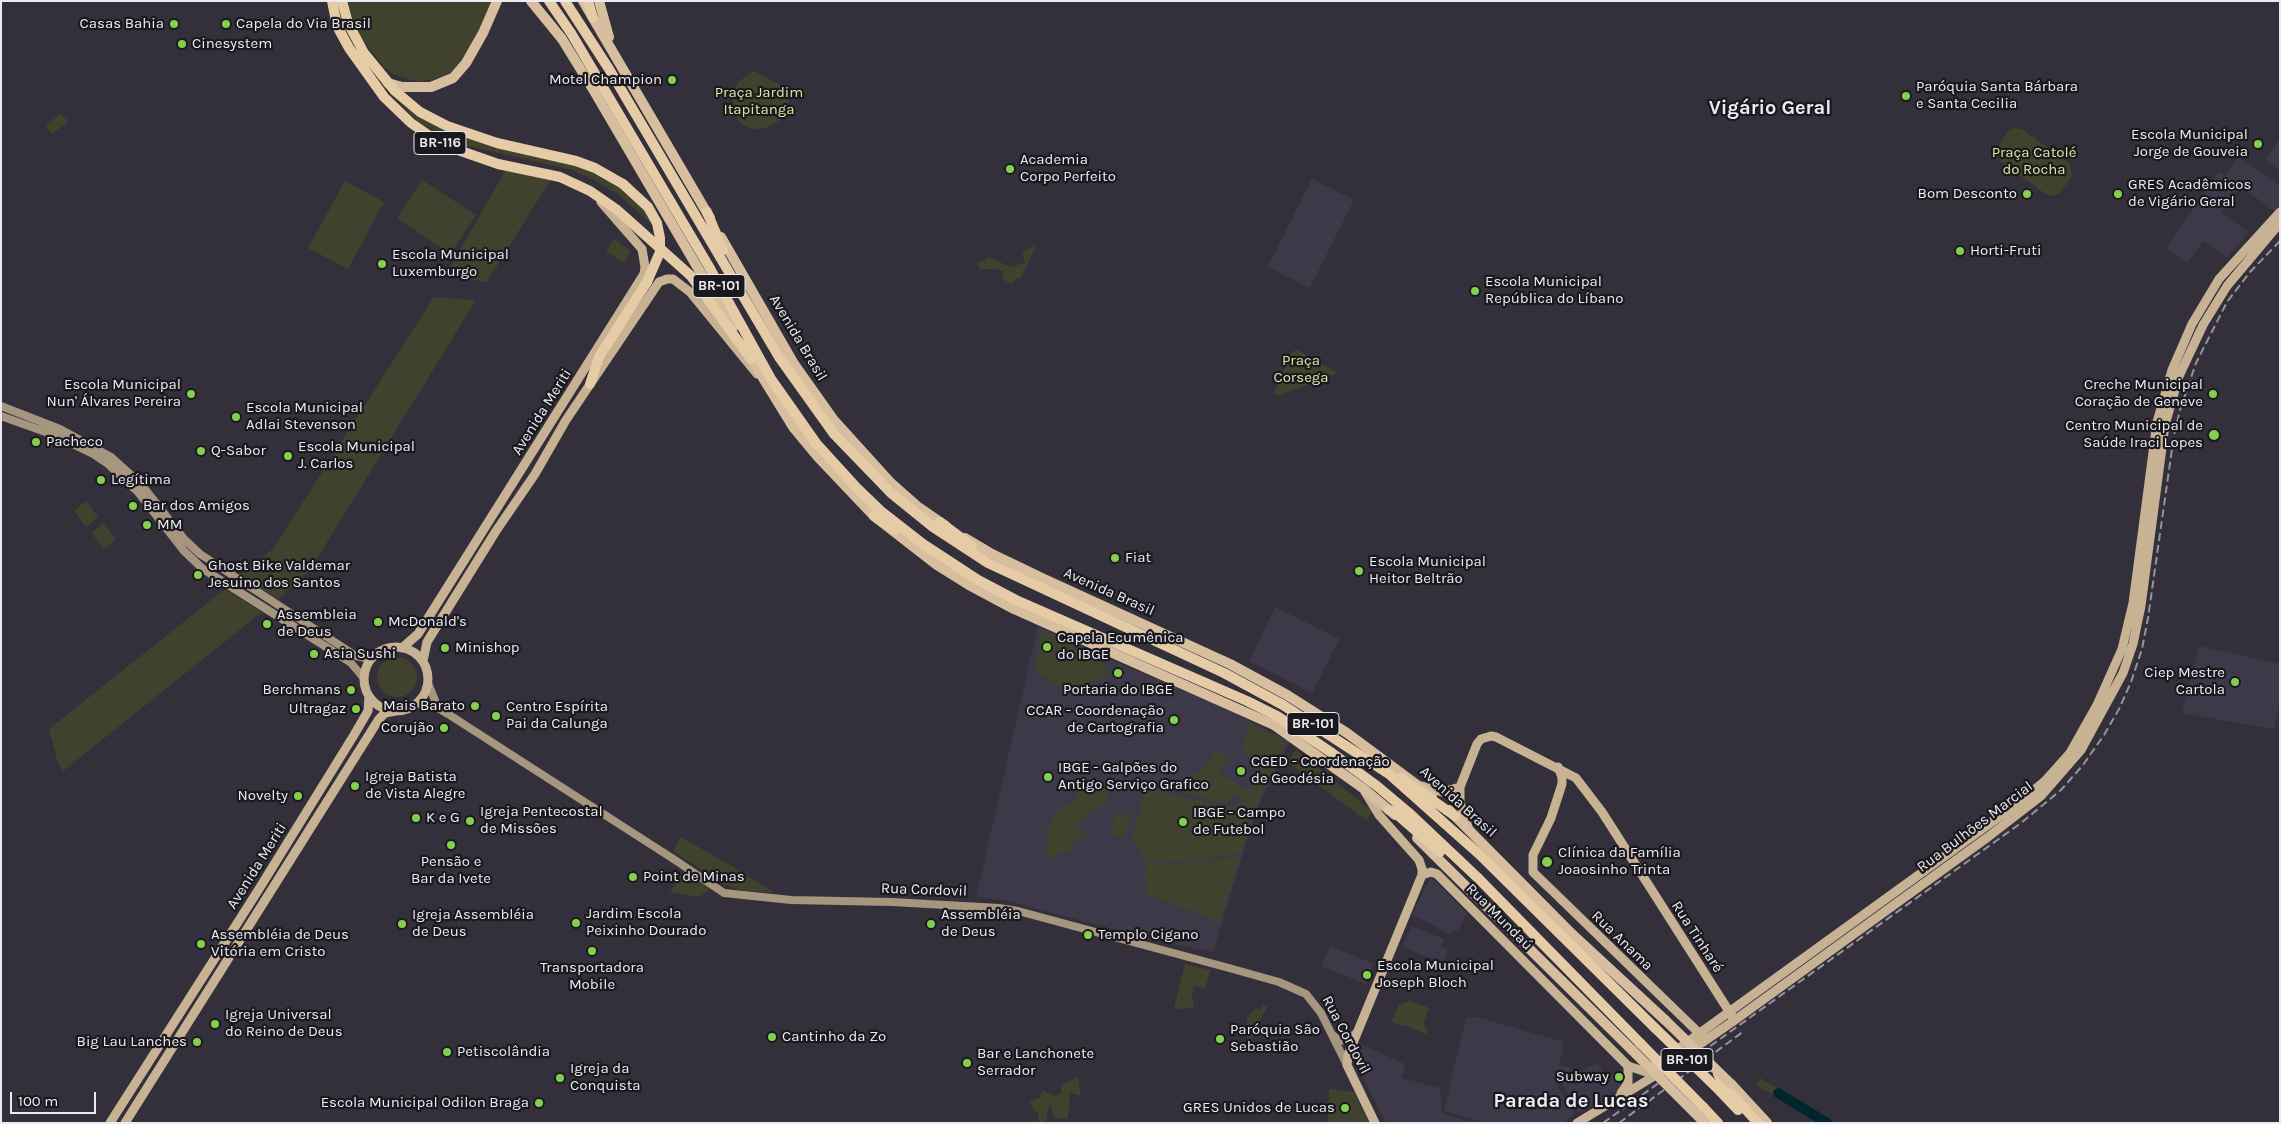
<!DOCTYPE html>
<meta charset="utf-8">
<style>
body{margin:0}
#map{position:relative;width:2281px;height:1124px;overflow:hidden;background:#33303b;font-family:Karla,sans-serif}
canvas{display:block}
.frame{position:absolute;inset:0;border:2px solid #eceaf2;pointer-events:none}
.scale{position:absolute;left:10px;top:1092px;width:86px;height:22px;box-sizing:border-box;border:2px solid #eceaf2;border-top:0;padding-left:6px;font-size:15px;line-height:18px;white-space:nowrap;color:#eceaf2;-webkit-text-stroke:4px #1a191e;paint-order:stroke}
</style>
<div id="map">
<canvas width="2281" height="1124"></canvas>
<div class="frame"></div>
<div class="scale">100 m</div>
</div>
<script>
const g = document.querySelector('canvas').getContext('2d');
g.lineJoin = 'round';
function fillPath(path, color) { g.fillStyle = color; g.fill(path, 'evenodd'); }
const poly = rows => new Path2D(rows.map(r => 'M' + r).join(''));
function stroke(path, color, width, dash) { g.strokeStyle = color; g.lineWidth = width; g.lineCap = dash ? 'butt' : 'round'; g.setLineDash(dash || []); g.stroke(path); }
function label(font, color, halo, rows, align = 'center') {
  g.font = font + ' Karla,sans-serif'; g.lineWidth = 4.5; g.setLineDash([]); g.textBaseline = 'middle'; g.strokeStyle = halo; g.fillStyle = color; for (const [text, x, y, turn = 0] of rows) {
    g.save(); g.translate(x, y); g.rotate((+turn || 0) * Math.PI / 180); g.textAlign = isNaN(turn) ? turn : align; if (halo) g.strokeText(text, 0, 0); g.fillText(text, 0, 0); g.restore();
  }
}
fillPath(poly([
 [2280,138,2280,171,2265,160],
 [2238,157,2280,185,2280,204,2275,211,2239,186,2221,213,2249,232,2227,258,2203,241,2188,263,2166,248,2219,171,2225,176],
 [1312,179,1354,200,1310,288,1268,267],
 [1275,607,1339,639,1312,693,1249,661],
 [1038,626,1127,667,1204,698,1289,741,1255,814,1213,952,1165,943,1009,901,976,897],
 [2199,646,2280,664,2280,699,2274,729,2182,713],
 [1431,877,1467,913,1458,931,1454,929,1451,935,1412,914],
 [1411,926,1444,939,1441,947,1448,950,1443,963,1402,947],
 [1330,946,1374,964,1366,984,1321,966],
 [1477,1017,1564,1042,1559,1065,1573,1068,1556,1084,1575,1113,1564,1123,1485,1123,1444,1111,1466,1018],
 [1359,1043,1405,1064,1402,1078,1440,1088,1442,1113,1473,1123,1385,1121,1352,1056],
 [1597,1062,1606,1078,1620,1070,1620,1089,1579,1113,1561,1082]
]), '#3d3949');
fillPath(poly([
 [336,1,340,1,366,61,441,125,585,165,620,185,649,215,654,227,619,195,594,180,572,170,460,144,417,121,371,74,347,36,340,20],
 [346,1,493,1,463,62,444,77,418,82,393,74,384,67,363,41,355,27],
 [754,71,786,88,789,100,786,111,777,122,765,128,752,129,742,125,735,115,732,96,738,82],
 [61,113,68,122,52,134,46,126],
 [2015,128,2022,129,2069,163,2072,176,2060,193,2053,196,2047,195,2000,161,1997,155,1997,148,2009,130],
 [507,168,553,176,487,282,445,276],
 [422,180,476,215,450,254,397,218],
 [345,181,384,202,348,269,308,248],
 [614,239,631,251,624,263,606,251],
 [1033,246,1035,248,1021,278,1017,278,1011,284,1001,278,1004,272,997,269,980,269,977,261,982,262,989,257,1010,267,1025,263,1022,252],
 [434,297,476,300,310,570,278,599,240,575,273,549],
 [1298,350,1337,373,1277,396,1274,392,1291,352],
 [86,501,98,517,86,527,74,511],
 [103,523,116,539,104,549,91,533],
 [225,589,262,612,63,771,58,763,49,729],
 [1043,630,1097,656,1108,671,1109,676,1083,684,1056,686,1034,669],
 '377 677a20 20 0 1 1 40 0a20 20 0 1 1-40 0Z',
 [1249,723,1282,739,1283,749,1260,797,1241,853,1193,860,1146,863,1132,840,1145,788,1231,808,1245,800,1233,795,1228,804,1184,793,1180,780,1197,773,1210,759,1214,749,1229,758,1219,773,1248,791,1264,766,1241,751],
 [1296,750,1372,811,1367,821,1287,762],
 [1088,777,1111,785,1105,805,1093,809,1077,826,1087,836,1076,839,1070,853,1059,853,1056,857,1050,859,1045,852,1050,821,1058,811,1074,799],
 [1116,812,1131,816,1124,838,1110,834],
 [681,837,730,865,775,893,740,890,724,885,673,851],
 [1240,857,1220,922,1146,894,1145,869,1147,864,1183,863],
 [685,868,712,887,700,897,670,892],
 [1185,964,1210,970,1205,989,1194,986,1192,994,1194,1007,1179,1009,1174,1008],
 [1410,1001,1429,1008,1424,1022,1428,1035,1404,1025,1398,1025,1391,1021,1399,1005],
 [1263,1005,1268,1006,1258,1023,1254,1025,1252,1039,1249,1041,1247,1039,1247,1017,1257,1008,1260,1010],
 [1078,1077,1081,1096,1070,1093,1068,1119,1054,1118,1050,1101,1046,1122,1039,1123,1038,1113,1033,1109,1030,1101,1040,1098,1042,1090,1055,1096,1061,1093,1061,1085],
 [1760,1078,1777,1088,1773,1095,1756,1085],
 [1329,1089,1354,1092,1369,1123,1328,1123]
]), '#40422d');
stroke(poly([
 [1778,1093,1827,1123]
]), '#00252c', 10);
stroke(poly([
 [1,406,60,429,111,457,141,484,184,539,200,554,356,656,365,658,376,656],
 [1,416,54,435,93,454,108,464,138,492,184,551,203,569,350,662,363,677],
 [428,683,438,708],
 [418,703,438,708,448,714,675,860,724,893,791,900,892,902,999,908,1018,911,1229,968,1279,982,1306,994,1321,1013,1347,1065],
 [1334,1036,1338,1040,1346,1041,1355,1034]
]), '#a7967f', 8);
stroke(poly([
 '364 679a32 32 0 1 1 64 0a32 32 0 1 1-64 0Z',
 [402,648,418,634,644,274,645,267,642,249,601,202],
 [423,661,427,642,496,531,535,474,566,420,659,282,667,279,673,279,690,292,757,374],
 [1558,767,1562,777,1562,784,1551,818,1533,855,1533,872,1703,1037],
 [1422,786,1442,792,1460,787],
 [1365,792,1379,815,1419,860,1422,869,1422,875,1348,1055,1347,1065,1375,1123],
 [1469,830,1460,803,1460,787,1477,744,1481,739,1491,736,1496,737,1576,778,1602,812,1732,1016],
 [1422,875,1431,872,1437,874,1628,1066,1646,1072,2021,801,2045,781,2070,753,2097,705,2122,649,2133,603,2157,422,2172,370,2192,324,2219,279,2280,212],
 [1621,1093,1628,1083,1628,1066],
 [110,1123,259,889,354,735,368,711,369,696],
 [125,1123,379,719,385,713,396,711],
 [1577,1123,1651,1078,1735,1020,1988,837,2041,796,2081,750,2123,673,2133,644,2141,606,2165,425,2179,376,2203,325,2227,286,2280,223]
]), '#c8b294', 9);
stroke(poly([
 [531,1,562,39,594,91,733,328],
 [583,1,710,218],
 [599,1,609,37],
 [388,83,402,87,431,87,453,78,466,63,483,33,497,1],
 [721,237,794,364,833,419,891,483,917,506,946,526],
 [747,352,793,427,818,457,874,516,937,565,969,585,1014,609,1274,725,1364,789,1395,815],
 [965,538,992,554,1044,579,1230,664,1287,695,1347,733,1432,796],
 [1449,810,1572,934,1665,1020],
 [1417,838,1632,1050],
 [1731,1084,1767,1123]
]), '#d7be9e', 10);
stroke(poly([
 [332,1,337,26,349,48,384,97,411,123,437,141,458,150,498,164,560,177,590,191,616,209,691,276,751,359],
 [342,1,348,23,364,53,395,91,420,112,447,126,497,143,576,161,595,168,623,184],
 [549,1,571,33,708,265,771,379,816,443,857,488,882,512,923,544,978,580,1016,600,1247,701,1277,716,1332,753,1377,786,1408,812,1479,879,1641,1044],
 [565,1,609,69,779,357,834,434,891,493,933,527,988,563,1224,673,1283,705,1389,774,1479,854,1655,1028],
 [588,1,593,18],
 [707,212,723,250],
 [590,384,599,357,647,282],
 [874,516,895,530],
 [940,522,972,546],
 [1401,778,1455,816],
 [1389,810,1393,811,1440,852],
 [1718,1074,1726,1088,1758,1123],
 [1720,1091,1738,1110],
 [1703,1107,1718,1123]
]), '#e6cba7', 10);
stroke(poly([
 [1603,1123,2021,823,2061,790,2083,765,2104,735,2119,709,2131,682,2142,649,2148,618,2174,435,2180,410,2196,363,2227,302,2250,272,2280,241],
 [1619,1123,1744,1031]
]), '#95939c', 2, [8, 4]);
stroke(poly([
 [1665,1020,1731,1084],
 [1632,1050,1705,1123]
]), '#d7be9e', 10);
stroke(poly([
 [623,184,648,207,657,223,660,238,660,252,647,282],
 [1655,1028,1720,1091],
 [1641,1044,1703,1107]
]), '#e6cba7', 10);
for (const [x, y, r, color] of [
 [174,24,5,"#84d04e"],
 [226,24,5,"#84d04e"],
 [182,44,5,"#84d04e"],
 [672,80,5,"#84d04e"],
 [1906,96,5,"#84d04e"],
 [2258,144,5,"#84d04e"],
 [1010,169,5,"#84d04e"],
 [2027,194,5,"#84d04e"],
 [2118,194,5,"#84d04e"],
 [1960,251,5,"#84d04e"],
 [382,264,5,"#84d04e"],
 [1475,291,5,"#84d04e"],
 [191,394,5,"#84d04e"],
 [2213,394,5,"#84d04e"],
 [236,417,5,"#84d04e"],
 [2214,435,6,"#84d04e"],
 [36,442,5,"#84d04e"],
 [201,451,5,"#84d04e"],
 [288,456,5,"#84d04e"],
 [101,480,5,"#84d04e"],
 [133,506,5,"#84d04e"],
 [147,525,5,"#84d04e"],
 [1115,558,5,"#84d04e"],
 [1359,571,5,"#84d04e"],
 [198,575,5,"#84d04e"],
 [378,622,5,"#84d04e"],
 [267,624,5,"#84d04e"],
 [1047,647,5,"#84d04e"],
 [445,648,5,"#84d04e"],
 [314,654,5,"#84d04e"],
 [1118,673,5,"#84d04e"],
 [2235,682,5,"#84d04e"],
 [351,690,5,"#84d04e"],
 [475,706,5,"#84d04e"],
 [356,709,5,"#84d04e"],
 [496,716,5,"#84d04e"],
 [1174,720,5,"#84d04e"],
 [444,728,5,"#84d04e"],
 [1241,771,5,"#84d04e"],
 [1048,777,5,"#84d04e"],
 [355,786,5,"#84d04e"],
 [298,796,5,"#84d04e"],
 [416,818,5,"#84d04e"],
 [470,821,5,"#84d04e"],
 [1183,822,5,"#84d04e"],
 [451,845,5,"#84d04e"],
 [1547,862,6,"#84d04e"],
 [633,877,5,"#84d04e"],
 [576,923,5,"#84d04e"],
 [402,924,5,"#84d04e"],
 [931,924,5,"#84d04e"],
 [1088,935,5,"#84d04e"],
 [201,944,5,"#84d04e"],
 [592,951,5,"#84d04e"],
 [1367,975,5,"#84d04e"],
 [215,1024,5,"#84d04e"],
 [772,1037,5,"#84d04e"],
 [1220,1039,5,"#84d04e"],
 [197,1042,5,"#84d04e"],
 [447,1052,5,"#84d04e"],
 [967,1063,5,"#84d04e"],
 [1619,1077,5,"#84d04e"],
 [560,1078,5,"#84d04e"],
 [539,1103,5,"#84d04e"],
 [1345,1108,5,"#84d04e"]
]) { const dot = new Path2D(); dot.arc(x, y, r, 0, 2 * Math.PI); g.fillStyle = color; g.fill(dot); stroke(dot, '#1a191e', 2); }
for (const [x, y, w] of [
 [440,143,52],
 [719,286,52],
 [1313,724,52],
 [1687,1060,52]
]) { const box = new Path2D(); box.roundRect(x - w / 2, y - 11.5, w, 23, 4); g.fillStyle = '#1a191e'; g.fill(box); stroke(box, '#eceaf2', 1); }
label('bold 14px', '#eceaf2', null, [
 ["BR-116",440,143],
 ["BR-101",719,286],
 ["BR-101",1313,724],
 ["BR-101",1687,1060]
]);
label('15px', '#eceaf2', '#1a191e', [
 ["Casas Bahia",164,24,"right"],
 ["Capela do Via Brasil",236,24],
 ["Cinesystem",192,44],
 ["Motel Champion",662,80,"right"],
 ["Paróquia Santa Bárbara",1916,87],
 ["e Santa Cecilia",1916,104],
 ["Escola Municipal",2248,135,"right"],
 ["Jorge de Gouveia",2248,152,"right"],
 ["Academia",1020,160],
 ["Corpo Perfeito",1020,177],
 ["GRES Acadêmicos",2128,185],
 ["de Vigário Geral",2128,202],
 ["Bom Desconto",2017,194,"right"],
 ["Horti-Fruti",1970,251],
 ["Escola Municipal",392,255],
 ["Luxemburgo",392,272],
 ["Escola Municipal",1485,282],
 ["República do Líbano",1485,299],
 ["Escola Municipal",181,385,"right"],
 ["Nun' Álvares Pereira",181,402,"right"],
 ["Creche Municipal",2203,385,"right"],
 ["Coração de Geneve",2203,402,"right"],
 ["Escola Municipal",246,408],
 ["Adlai Stevenson",246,425],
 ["Centro Municipal de",2203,426,"right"],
 ["Saúde Iraci Lopes",2203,443,"right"],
 ["Pacheco",46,442],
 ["Escola Municipal",298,447],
 ["J. Carlos",298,464],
 ["Q-Sabor",211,451],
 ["Legítima",111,480],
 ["Bar dos Amigos",143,506],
 ["MM",157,525],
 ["Fiat",1125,558],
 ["Escola Municipal",1369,562],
 ["Heitor Beltrão",1369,579],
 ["Ghost Bike Valdemar",208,566],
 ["Jesuino dos Santos",208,583],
 ["Assembleia",277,615],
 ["de Deus",277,632],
 ["McDonald's",388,622],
 ["Capela Ecumênica",1057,638],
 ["do IBGE",1057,655],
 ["Minishop",455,648],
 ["Asia Sushi",324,654],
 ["Ciep Mestre",2225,673,"right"],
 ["Cartola",2225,690,"right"],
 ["Berchmans",341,690,"right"],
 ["Portaria do IBGE",1118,690,"center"],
 ["Mais Barato",465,706,"right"],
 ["Centro Espírita",506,707],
 ["Pai da Calunga",506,724],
 ["Ultragaz",346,709,"right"],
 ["CCAR - Coordenação",1164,711,"right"],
 ["de Cartografia",1164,728,"right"],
 ["Corujão",434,728,"right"],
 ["CGED - Coordenação",1251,762],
 ["de Geodésia",1251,779],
 ["IBGE - Galpões do",1058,768],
 ["Antigo Serviço Grafico",1058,785],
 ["Igreja Batista",365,777],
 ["de Vista Alegre",365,794],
 ["Novelty",288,796,"right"],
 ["Igreja Pentecostal",480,812],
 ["de Missões",480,829],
 ["IBGE - Campo",1193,813],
 ["de Futebol",1193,830],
 ["K e G",426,818],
 ["Clínica da Família",1558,853],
 ["Joaosinho Trinta",1558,870],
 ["Pensão e",451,862,"center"],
 ["Bar da Ivete",451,879,"center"],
 ["Point de Minas",643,877],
 ["Jardim Escola",586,914],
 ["Peixinho Dourado",586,931],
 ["Igreja Assembléia",412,915],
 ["de Deus",412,932],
 ["Assembléia",941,915],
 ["de Deus",941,932],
 ["Assembléia de Deus",211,935],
 ["Vitória em Cristo",211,952],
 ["Templo Cigano",1098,935],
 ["Escola Municipal",1377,966],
 ["Joseph Bloch",1377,983],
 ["Transportadora",592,968,"center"],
 ["Mobile",592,985,"center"],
 ["Igreja Universal",225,1015],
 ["do Reino de Deus",225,1032],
 ["Paróquia São",1230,1030],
 ["Sebastião",1230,1047],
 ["Cantinho da Zo",782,1037],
 ["Big Lau Lanches",187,1042,"right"],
 ["Petiscolândia",457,1052],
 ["Bar e Lanchonete",977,1054],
 ["Serrador",977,1071],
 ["Igreja da",570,1069],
 ["Conquista",570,1086],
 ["Subway",1609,1077,"right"],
 ["Escola Municipal Odilon Braga",529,1103,"right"],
 ["GRES Unidos de Lucas",1335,1108,"right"]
], 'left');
label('15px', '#dee5a2', '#1a191e', [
 ["Praça Jardim",759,93],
 ["Itapitanga",759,110],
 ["Praça Catolé",2034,153],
 ["do Rocha",2034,170],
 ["Praça",1301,361],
 ["Corsega",1301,378]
]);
label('15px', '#eceaf2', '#1a191e', [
 ["Avenida Brasil",798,338,59],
 ["Avenida Meriti",542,412,-58],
 ["Avenida Brasil",1109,592,24],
 ["Avenida Brasil",1458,802,42],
 ["Rua Bulhões Marcial",1975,827,-37],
 ["Avenida Meriti",257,866,-58],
 ["Rua Cordovil",924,890,2],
 ["Rua Mundaú",1499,917,45],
 ["Rua Tinharé",1697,937,57],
 ["Rua Anama",1622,941,44],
 ["Rua Cordovil",1346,1035,62]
]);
label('bold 20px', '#eceaf2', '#1a191e', [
 ["Vigário Geral",1770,108],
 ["Parada de Lucas",1571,1101]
]);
</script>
